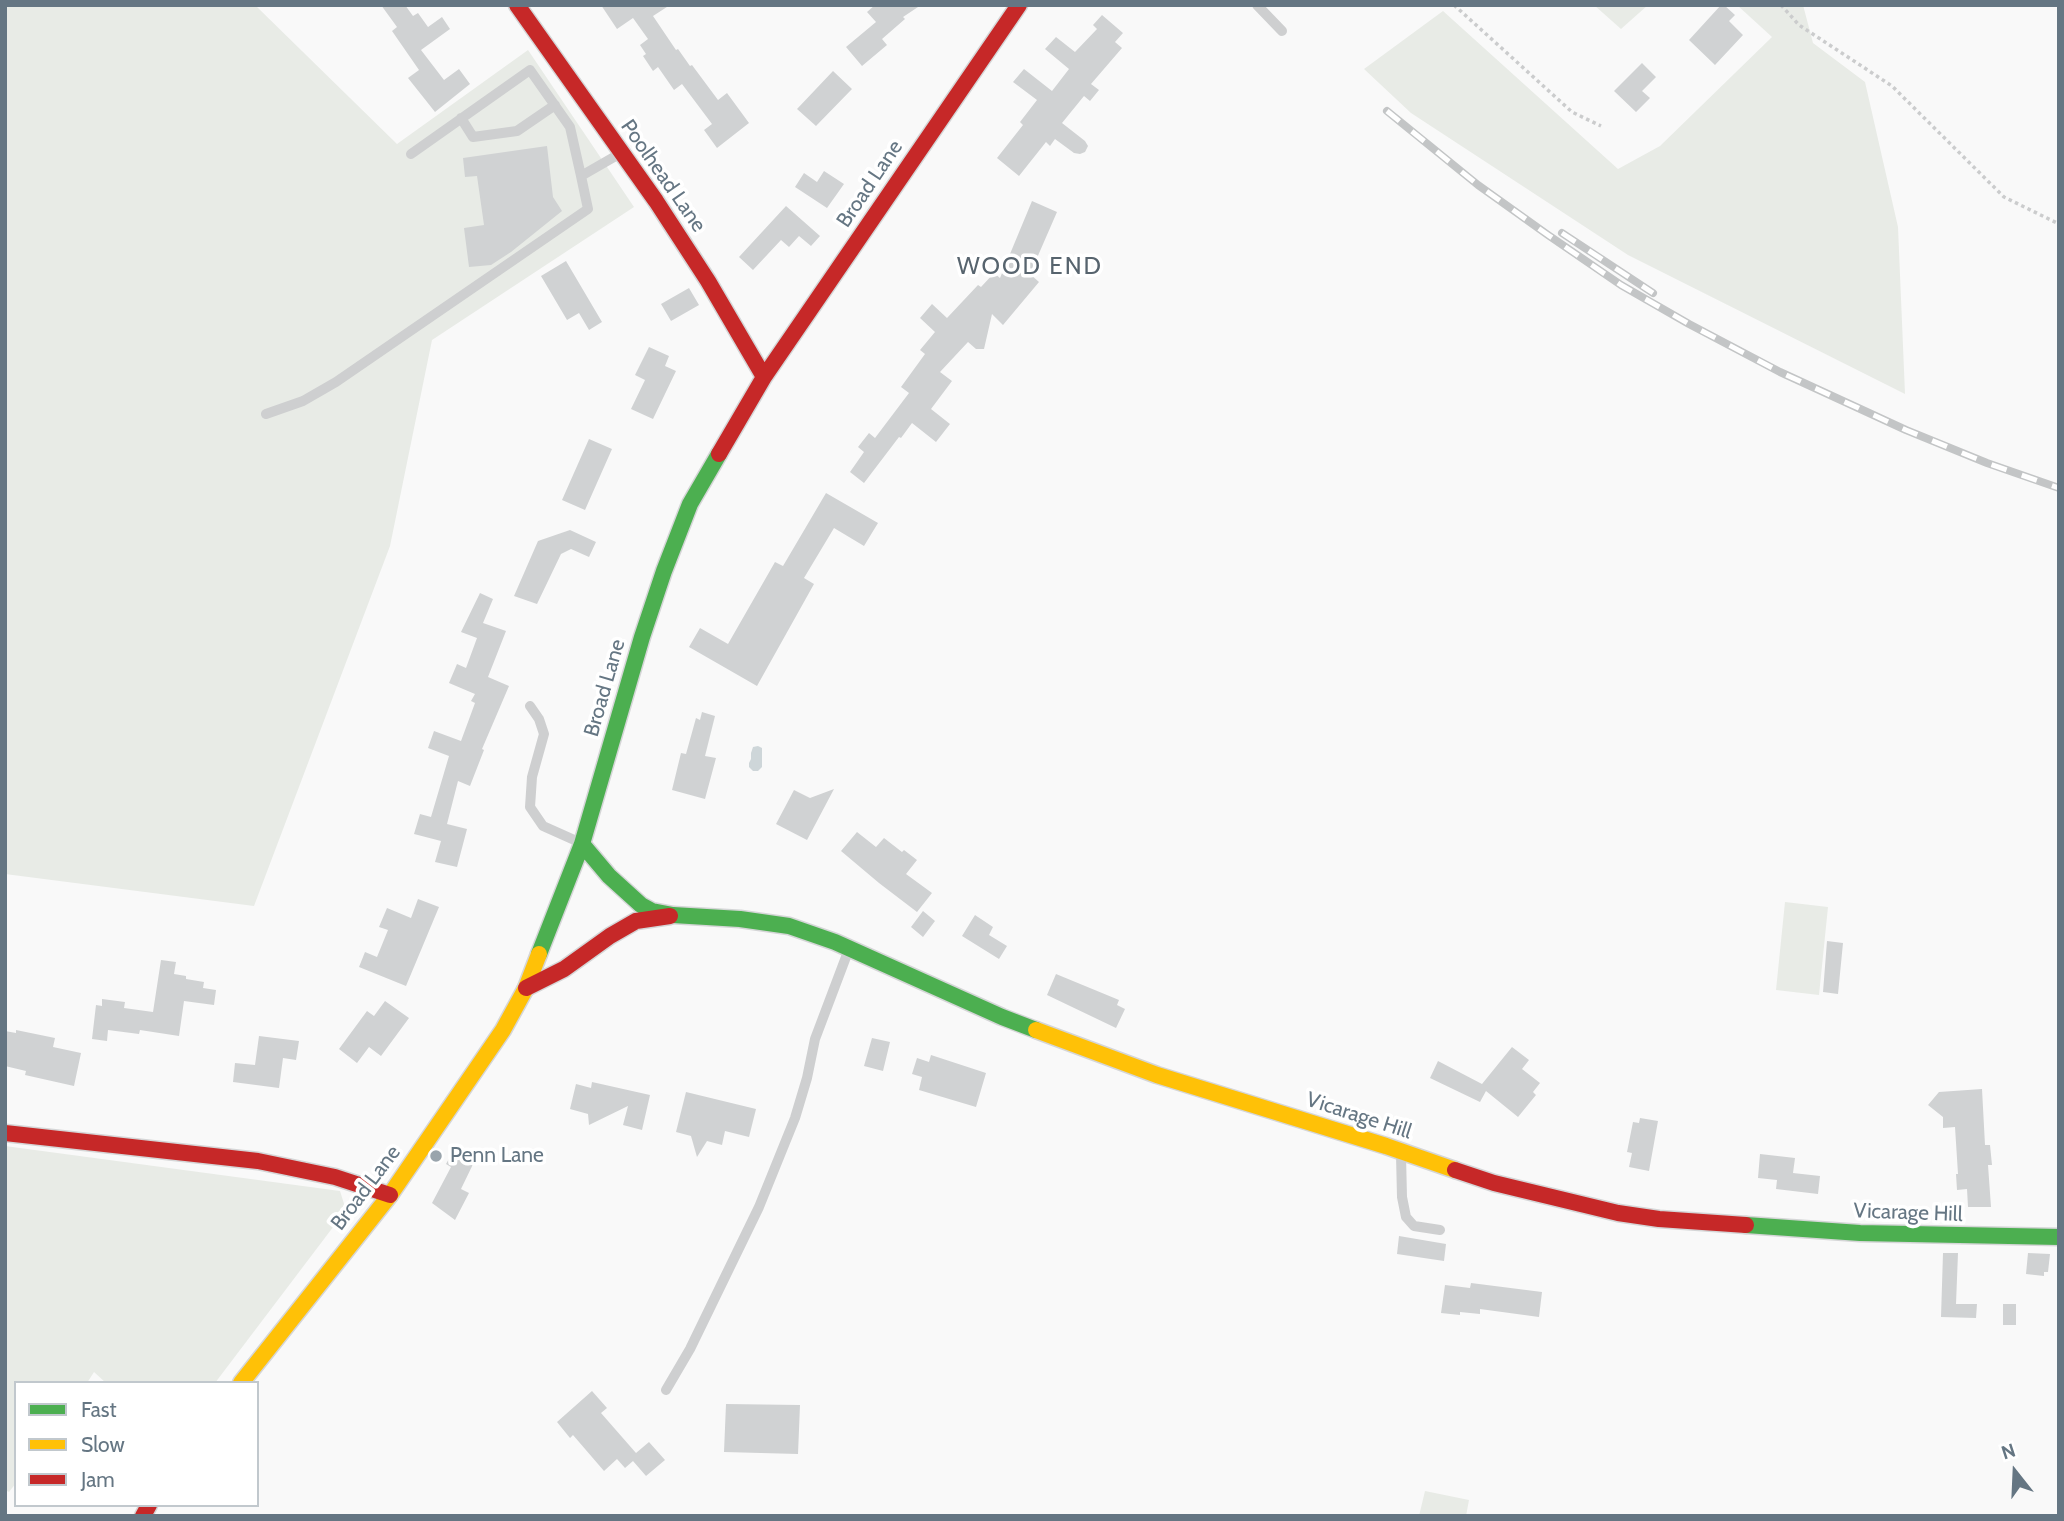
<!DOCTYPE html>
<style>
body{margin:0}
#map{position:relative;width:2064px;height:1521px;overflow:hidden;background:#f9f9f9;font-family:Cabin,sans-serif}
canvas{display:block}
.frame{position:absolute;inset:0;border:7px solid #657683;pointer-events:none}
.legend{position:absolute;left:14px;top:1381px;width:245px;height:126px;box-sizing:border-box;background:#fff;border:2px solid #c1c8cd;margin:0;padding:9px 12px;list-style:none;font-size:21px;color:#657683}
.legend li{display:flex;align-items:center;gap:14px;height:35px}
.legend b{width:35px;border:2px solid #c1c8cd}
.north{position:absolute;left:1980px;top:1437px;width:70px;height:70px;-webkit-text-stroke:5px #fff;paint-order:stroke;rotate:342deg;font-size:19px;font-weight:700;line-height:28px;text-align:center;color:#657683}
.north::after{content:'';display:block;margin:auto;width:24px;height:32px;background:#657683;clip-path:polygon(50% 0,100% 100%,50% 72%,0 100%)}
</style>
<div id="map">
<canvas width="2064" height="1521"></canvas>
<div class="frame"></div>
<ul class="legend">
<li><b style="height:9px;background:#4caf50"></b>Fast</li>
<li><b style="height:9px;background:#ffc107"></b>Slow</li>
<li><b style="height:9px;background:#c62828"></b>Jam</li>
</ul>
<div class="north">N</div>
</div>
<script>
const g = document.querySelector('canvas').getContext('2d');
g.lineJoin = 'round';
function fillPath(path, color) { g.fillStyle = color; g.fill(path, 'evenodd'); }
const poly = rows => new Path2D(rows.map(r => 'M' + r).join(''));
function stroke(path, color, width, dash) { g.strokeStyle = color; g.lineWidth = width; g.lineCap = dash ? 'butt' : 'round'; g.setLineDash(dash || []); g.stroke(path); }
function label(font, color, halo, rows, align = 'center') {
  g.font = font + ' Cabin,sans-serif'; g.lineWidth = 7; g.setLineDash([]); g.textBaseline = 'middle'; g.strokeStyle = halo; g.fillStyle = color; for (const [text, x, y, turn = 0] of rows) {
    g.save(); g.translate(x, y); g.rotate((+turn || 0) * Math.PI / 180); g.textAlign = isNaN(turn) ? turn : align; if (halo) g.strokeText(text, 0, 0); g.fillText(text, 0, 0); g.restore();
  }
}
fillPath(poly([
 [5,5,255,5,397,144,528,50,634,207,432,340,390,546,254,906,5,874],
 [1594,5,1648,5,1621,29],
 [1737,5,1803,5,1813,43,1865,82,1898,227,1905,394,1628,255,1411,113,1364,69,1443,11,1618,169,1660,146,1772,37],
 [1785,902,1828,907,1819,995,1776,990],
 [5,1146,340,1191,346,1210,215,1383,106,1383,94,1372,87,1383,16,1383,16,1483,9,1492,5,1490],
 [1425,1491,1469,1500,1466,1516,1419,1516]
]), '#e8ebe6');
fillPath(poly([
 [758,746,762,748,762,767,758,771,753,771,749,767,749,763,751,759,751,753,753,747]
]), '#ced6d9');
fillPath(poly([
 [381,5,405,5,413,16,418,13,428,27,442,17,450,29,421,50,444,80,459,69,470,84,435,112,408,78,419,70,392,31,397,27],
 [601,5,670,5,653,16,676,50,678,49,690,66,692,65,718,100,727,93,749,123,717,148,704,130,712,124,682,84,674,90,658,67,653,71,643,56,646,54,640,45,648,39,633,18,617,29],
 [875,5,921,5,903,17,905,19,882,39,887,45,862,66,846,47,876,22,867,12],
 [1721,5,1724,5,1735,15,1729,21,1743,35,1715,65,1689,40],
 [1102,15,1123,33,1115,42,1122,48,1091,84,1099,90,1090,101,1084,96,1062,123,1085,141,1088,146,1085,152,1080,154,1074,153,1055,139,1050,146,1046,142,1019,176,997,158,1023,125,1020,122,1037,100,1013,82,1024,69,1052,91,1069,69,1045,49,1056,37,1075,52,1097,29,1093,25],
 [1642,63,1656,77,1642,91,1650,98,1636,112,1614,91],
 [833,71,852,89,816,126,797,109],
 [547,146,553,197,562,211,511,252,491,265,469,267,464,228,484,225,477,176,465,177,463,158],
 [824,171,844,184,827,208,795,187,804,173,817,182],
 [1032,201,1057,212,1030,274,1039,282,1003,325,992,314,984,349,976,349,968,342,940,372,952,381,931,409,950,424,936,442,912,423,901,438,899,437,864,483,850,472,864,452,858,447,869,433,875,438,909,393,901,387,925,354,920,350,935,332,920,318,932,304,947,318,978,285,981,287,994,273,1000,278],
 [786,206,820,236,811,246,799,236,789,247,781,240,753,270,739,257],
 [566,261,602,322,589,330,579,313,567,320,541,276],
 [689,288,699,305,671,321,661,304],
 [649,347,669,356,665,366,676,371,653,419,631,409,645,380,635,375],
 [589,439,612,449,585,510,562,500],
 [826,493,878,523,864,546,834,528,804,578,814,584,757,686,689,647,700,628,728,644,775,562,783,566],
 [570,530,596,542,589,557,571,549,561,554,537,604,514,596,538,541],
 [480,593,493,599,483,623,506,631,488,677,509,686,482,749,484,750,470,786,458,781,447,824,467,829,457,867,435,862,441,841,414,834,420,814,431,817,449,756,428,748,434,731,461,741,475,703,471,701,475,694,449,683,457,664,466,668,477,638,461,632],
 [702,712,715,716,705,756,716,758,705,799,672,790,681,753,686,754,696,718,700,720],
 [834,789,807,840,776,824,794,790,810,798],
 [857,832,876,847,884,838,902,852,904,850,917,860,906,874,932,893,917,912,879,883,841,851],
 [418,899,439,907,406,986,359,967,365,952,377,957,388,930,379,927,387,908,411,918],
 [923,911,935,921,923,937,911,927],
 [975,915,993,927,989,935,1007,946,999,959,962,936],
 [1827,941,1843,943,1838,994,1823,992],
 [161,960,176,962,174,974,186,976,186,979,204,982,203,988,216,990,214,1005,184,1001,179,1036,140,1030,139,1034,108,1030,107,1041,92,1039,96,1005,102,1006,102,999,125,1002,124,1008,153,1012],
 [1056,974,1119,1000,1117,1005,1125,1009,1116,1028,1047,995],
 [385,1001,409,1018,381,1056,369,1047,357,1063,339,1049,367,1011,374,1016],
 [16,1030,55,1038,53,1047,81,1053,74,1086,25,1075,26,1071,5,1066,5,1031,16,1033],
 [259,1036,299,1041,296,1060,283,1058,279,1088,233,1082,235,1063,255,1065],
 [872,1038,890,1042,883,1071,864,1066],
 [1512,1047,1529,1060,1522,1069,1540,1083,1533,1092,1536,1095,1518,1117,1486,1091,1480,1102,1430,1078,1438,1061,1482,1084],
 [931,1055,986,1073,976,1107,919,1090,922,1077,912,1074,917,1058,929,1062],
 [592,1082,650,1095,642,1130,623,1125,628,1106,589,1125,588,1114,570,1109,576,1084,591,1088],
 [1982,1089,1985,1145,1990,1145,1992,1165,1988,1165,1991,1207,1968,1207,1967,1189,1957,1190,1956,1174,1958,1174,1955,1127,1943,1128,1943,1117,1928,1105,1939,1092],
 [686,1092,756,1109,749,1137,725,1131,722,1145,707,1141,697,1157,691,1136,676,1132],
 [1640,1118,1658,1121,1649,1171,1629,1167,1632,1153,1627,1152,1633,1122,1639,1123],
 [455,1148,476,1158,461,1189,469,1193,455,1220,432,1203,451,1167,446,1164],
 [1760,1154,1795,1158,1793,1173,1820,1176,1818,1194,1776,1189,1777,1180,1758,1178],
 [1399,1236,1446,1244,1444,1261,1397,1254],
 [1943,1253,1958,1253,1956,1304,1977,1304,1976,1318,1941,1317],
 [2028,1253,2050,1254,2048,1272,2044,1272,2044,1276,2026,1274],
 [1471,1283,1542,1292,1539,1317,1480,1309,1480,1314,1460,1312,1460,1315,1441,1313,1445,1285,1470,1288],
 [2003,1304,2016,1304,2016,1325,2003,1325],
 [592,1391,607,1408,601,1413,636,1453,649,1442,665,1460,646,1476,633,1461,625,1468,617,1459,604,1471,573,1435,570,1438,557,1422],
 [726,1404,800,1405,798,1454,724,1452]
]), '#d0d2d3');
const fast = poly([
 [582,844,609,876,641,905,652,911,673,915,740,919,789,926,835,942,1002,1017,1036,1030],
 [539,954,582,844,642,637,664,571,690,504,719,454],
 [1746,1225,1860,1233,2059,1237]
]);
const slow = poly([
 [1036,1030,1157,1075,1386,1146,1455,1170],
 [241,1383,390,1195,503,1030,526,988,539,954]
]);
const jam = poly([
 [517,5,656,201,708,281,764,377],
 [719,454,764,377,1019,5],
 [526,988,564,969,610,936,636,921,670,916],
 [5,1133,258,1161,335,1177,390,1195],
 [1455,1170,1494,1183,1618,1213,1659,1219,1746,1225],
 [143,1516,149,1505]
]);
stroke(fast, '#d5d6d7', 19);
stroke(slow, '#d5d6d7', 19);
stroke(jam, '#d5d6d7', 19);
stroke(poly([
 [1454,5,1572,112,1601,126],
 [1781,5,1799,25,1892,86,2004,197,2059,224]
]), '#cbcccd', 3.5, [3.5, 3.5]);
stroke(poly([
 [1257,5,1282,31],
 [461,118,473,137,517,131,555,105],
 [411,154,530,70,570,127,581,176,621,153],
 [266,414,303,401,336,382,588,209,581,176],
 [530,706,539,719,544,734,532,777,530,807,543,826,581,843],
 [1401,1155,1402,1197,1406,1217,1414,1226,1440,1230],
 [666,1390,690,1349,759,1207,795,1118,807,1078,815,1039,849,949]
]), '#cecfd0', 10);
stroke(fast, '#4caf50', 16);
stroke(slow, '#ffc107', 16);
stroke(jam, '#c62828', 16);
const rail = poly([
 [1387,111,1478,185,1548,235,1621,285,1689,324,1780,372,1906,430,1987,463,2059,488],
 [1562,233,1653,293]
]);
stroke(rail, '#c3c5c6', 8);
stroke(rail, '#fff', 5, [16]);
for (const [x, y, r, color] of [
 [436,1156,7,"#99a4ac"]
]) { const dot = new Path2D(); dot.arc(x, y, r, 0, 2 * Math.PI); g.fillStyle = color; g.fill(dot); stroke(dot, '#fff', 2.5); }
label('21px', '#657683', '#fff', [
 ["Poolhead Lane",663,176,55],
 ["Broad Lane",870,184,-56],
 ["Broad Lane",605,688,-74],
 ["Vicarage Hill",1359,1116,18],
 ["Broad Lane",366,1188,-53],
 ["Vicarage Hill",1908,1213,2]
]);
label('21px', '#657683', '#fff', [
 ["Penn Lane",450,1156]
], 'left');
g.letterSpacing = '2px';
label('24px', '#57646e', '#fff', [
 ["WOOD END",1030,267]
]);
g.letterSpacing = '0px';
</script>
